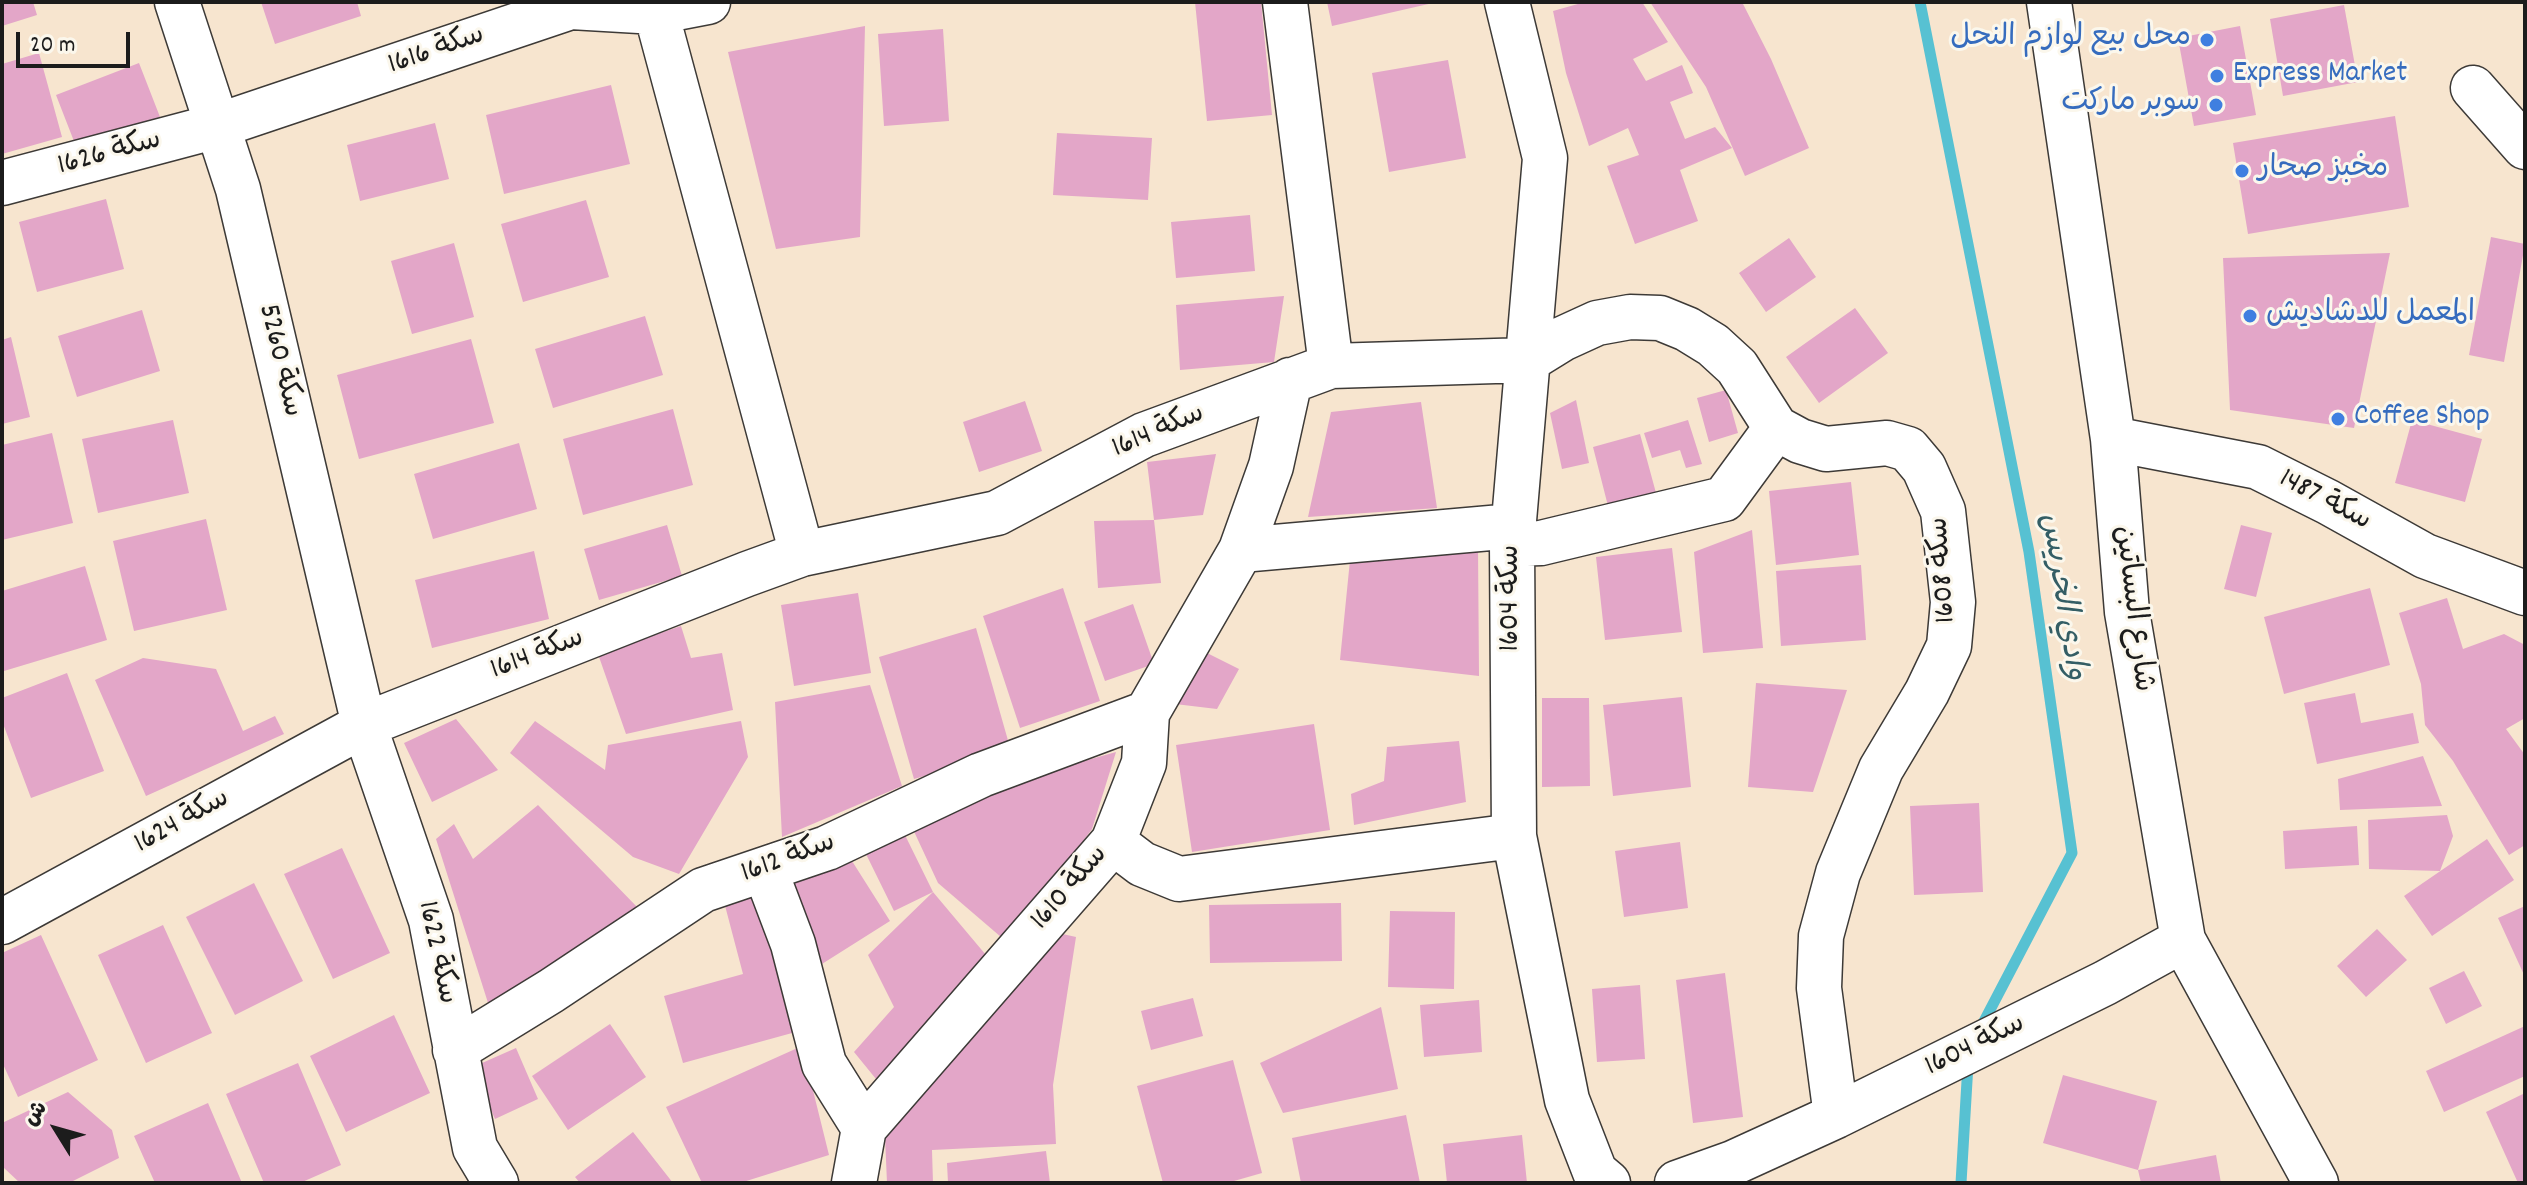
<!DOCTYPE html>
<meta charset="utf-8">
<style>
body{margin:0}
#map{position:relative;width:2527px;height:1185px;overflow:hidden;background:#f7e5cf;font-family:Dekko,"Playpen Sans Arabic",sans-serif}
canvas{display:block}
.frame{position:absolute;inset:0;border:4px solid #1c1c1c;pointer-events:none}
.north{position:absolute;left:16px;top:1089px;width:80px;height:80px;-webkit-text-stroke:6px #fbf7ec;paint-order:stroke;rotate:307deg;font-size:22px;font-weight:700;line-height:32px;text-align:center;color:#1c1c1c}
.north::after{content:'';display:block;margin:auto;width:28px;height:36px;background:#1c1c1c;clip-path:polygon(50% 0,100% 100%,50% 72%,0 100%)}
.scale{position:absolute;left:16px;top:32px;width:114px;height:36px;box-sizing:border-box;border:4px solid #1c1c1c;border-top:0;padding-left:10px;font-size:24px;line-height:28px;white-space:nowrap;color:#1c1c1c;-webkit-text-stroke:6px #fbf7ec;paint-order:stroke}
</style>
<div id="map">
<canvas width="2527" height="1185"></canvas>
<div class="frame"></div>
<div class="north">ش</div>
<div class="scale">20 m</div>
</div>
<script>
const g = document.querySelector('canvas').getContext('2d');
g.lineJoin = 'round';
const poly = rows => new Path2D(rows.map(r => 'M' + r).join(''));
function stroke(path, color, width, dash) { g.strokeStyle = color; g.lineWidth = width; g.lineCap = dash ? 'butt' : 'round'; g.setLineDash(dash || []); g.stroke(path); }
function fillPath(path, color) { g.fillStyle = color; g.fill(path, 'evenodd'); }
function label(font, color, halo, rows, align = 'center') {
  g.font = font + ' Dekko,"Playpen Sans Arabic",sans-serif'; g.lineWidth = 6; g.setLineDash([]); g.textBaseline = 'middle'; g.strokeStyle = halo; g.fillStyle = color; for (const [text, x, y, turn = 0] of rows) {
    g.save(); g.translate(x, y); g.rotate((+turn || 0) * Math.PI / 180); g.textAlign = isNaN(turn) ? turn : align; if (halo) g.strokeText(text, 0, 0); g.fillText(text, 0, 0); g.restore();
  }
}
stroke(poly([
 [1920,2,2029,552,2072,853,1980,1029],
 [1961,1183,1968,1064]
]), '#57c1d2', 11);
fillPath(poly([
 [2,2,33,2,37,15,2,26],
 [261,2,357,2,361,16,275,44],
 [1195,2,1261,2,1272,115,1207,121],
 [1327,2,1432,2,1433,3,1332,26],
 [1585,2,1642,2,1668,42,1633,59,1646,81,1682,65,1693,93,1670,102,1685,139,1715,127,1732,148,1680,170,1698,221,1635,244,1607,166,1639,155,1628,128,1589,146,1566,73,1553,11],
 [1650,2,1742,2,1771,59,1809,148,1745,176,1706,87],
 [2344,5,2358,82,2283,96,2270,19],
 [865,26,860,237,776,249,728,52],
 [2240,26,2256,115,2194,126,2178,38],
 [943,29,949,121,884,126,878,34],
 [39,53,62,137,2,154,2,64],
 [1448,60,1466,158,1389,172,1372,73],
 [139,63,160,117,77,149,56,95],
 [611,85,630,164,504,194,486,115],
 [2395,116,2409,207,2248,234,2233,143],
 [435,123,449,179,360,201,347,145],
 [1057,133,1152,138,1148,200,1053,195],
 [106,199,124,269,37,292,19,222],
 [586,200,609,277,523,302,501,224],
 [1250,215,1255,271,1176,278,1171,222],
 [2491,237,2525,244,2504,362,2469,355],
 [1789,238,1816,277,1766,312,1739,273],
 [454,243,474,317,412,334,391,261],
 [2390,253,2354,428,2230,410,2223,258],
 [1284,296,1274,362,1180,370,1176,305],
 [1855,308,1888,353,1819,403,1786,357],
 [142,310,160,371,77,397,58,336],
 [645,316,663,375,553,408,535,349],
 [11,337,30,417,2,424,2,340],
 [471,339,494,423,359,459,337,375],
 [1726,390,1738,433,1709,442,1697,398],
 [1576,400,1589,463,1562,469,1550,413],
 [1025,401,1042,451,979,472,963,422],
 [1421,402,1437,508,1308,517,1331,412],
 [673,409,693,485,583,515,563,439],
 [173,420,189,493,98,513,82,439],
 [1688,420,1702,464,1686,468,1680,450,1652,458,1644,433],
 [2412,420,2482,439,2465,502,2395,483],
 [52,433,73,523,2,540,2,445],
 [1640,434,1656,493,1608,506,1593,447],
 [519,443,537,509,433,539,414,474],
 [1216,454,1203,515,1154,520,1147,462],
 [1851,482,1859,555,1776,565,1769,491],
 [206,519,227,610,134,631,113,541],
 [1154,520,1161,583,1098,588,1094,521],
 [667,525,682,576,599,600,584,549],
 [2241,525,2272,533,2256,597,2224,589],
 [1752,530,1763,648,1703,653,1694,552],
 [1478,548,1479,676,1340,660,1350,560],
 [1672,548,1682,632,1605,640,1596,557],
 [534,551,549,619,432,648,415,580],
 [1861,565,1866,640,1781,646,1776,571],
 [85,566,107,640,4,671,2,591],
 [1063,588,1100,701,1020,728,983,616],
 [2370,588,2390,665,2284,694,2264,617],
 [858,593,871,673,794,686,781,605],
 [2447,598,2463,649,2504,634,2525,645,2525,718,2506,729,2525,755,2525,845,2509,855,2453,761,2425,725,2421,684,2399,613],
 [1133,604,1154,664,1105,681,1084,622],
 [681,626,691,658,722,653,733,710,626,734,598,654],
 [976,628,1011,751,914,779,879,657],
 [1203,651,1239,669,1217,709,1175,704],
 [143,658,216,669,243,731,275,716,284,734,146,796,95,680],
 [67,673,104,771,31,798,2,721,2,698],
 [1756,683,1847,690,1813,792,1748,787],
 [870,685,902,786,782,837,775,702],
 [2355,693,2361,723,2413,713,2419,743,2317,764,2304,703],
 [1682,697,1691,787,1613,796,1603,705],
 [1542,698,1589,698,1590,786,1542,787],
 [456,719,498,770,432,802,404,743],
 [535,721,605,770,608,745,741,721,748,757,679,874,633,857,510,753],
 [1314,724,1330,830,1192,852,1176,745],
 [1459,741,1466,802,1354,825,1351,794,1384,781,1387,747],
 [1116,752,1092,829,1008,943,938,883,911,825,999,785],
 [2423,756,2442,806,2340,810,2338,779],
 [1979,803,1983,892,1914,895,1910,806],
 [538,805,639,909,489,1006,436,839,454,824,473,859],
 [2447,815,2453,836,2440,871,2369,869,2368,820],
 [2357,826,2359,865,2285,869,2283,831],
 [904,833,933,892,894,911,865,852],
 [2487,839,2514,880,2432,936,2404,896],
 [1680,842,1688,908,1624,917,1615,851],
 [342,848,390,953,333,979,284,874],
 [852,861,890,921,814,969,787,885],
 [254,883,303,981,235,1015,186,917],
 [765,886,803,1030,683,1063,664,996,743,974,723,898],
 [933,892,991,961,876,1079,854,1052,894,1007,868,955],
 [1341,903,1342,961,1210,963,1209,905],
 [2525,906,2525,977,2498,918],
 [1390,911,1455,912,1454,989,1388,987],
 [163,925,212,1033,146,1063,98,955],
 [2377,929,2407,960,2366,997,2337,966],
 [1049,931,1076,937,1053,1085,1056,1144,932,1150,933,1183,887,1183,885,1137,913,1093],
 [41,935,98,1060,18,1097,2,1062,2,953],
 [2464,971,2482,1006,2446,1024,2429,988],
 [1725,973,1743,1117,1693,1123,1676,980],
 [1640,985,1645,1059,1597,1062,1592,989],
 [1193,998,1203,1036,1151,1050,1141,1011],
 [1479,1000,1482,1052,1424,1057,1420,1005],
 [1381,1007,1398,1089,1283,1113,1260,1063],
 [394,1015,430,1093,346,1132,310,1056],
 [610,1024,646,1077,568,1130,532,1076],
 [2525,1026,2525,1076,2444,1112,2426,1071],
 [802,1046,829,1155,740,1183,702,1183,666,1107],
 [516,1048,538,1099,495,1119,473,1067],
 [1233,1060,1262,1173,1227,1183,1163,1183,1137,1086],
 [298,1063,341,1165,300,1183,264,1183,226,1094],
 [2063,1075,2157,1101,2138,1170,2043,1143],
 [68,1092,112,1130,119,1158,69,1183,20,1183,3,1167,2,1123],
 [2525,1093,2525,1183,2518,1183,2486,1112],
 [208,1103,242,1183,155,1183,134,1136],
 [1406,1115,1420,1183,1301,1183,1292,1138],
 [633,1132,673,1183,580,1183,575,1177],
 [1522,1135,1527,1183,1447,1183,1443,1144],
 [1046,1151,1050,1183,948,1183,947,1163],
 [2216,1155,2221,1183,2141,1183,2138,1170]
]), '#e3a6c8');
const minor = poly([
 [177,2,238,189,364,725,431,920,475,1148,496,1183],
 [1285,2,1331,366],
 [1507,2,1545,158,1512,544,1514,836,1567,1100,1595,1172,1608,1183],
 [2049,2,2113,439,2127,612,2183,940,2316,1183],
 [656,12,802,554],
 [2473,88,2525,147],
 [2,183,217,126,571,7,656,12,708,2],
 [2113,439,2258,467,2328,502,2425,556,2525,593],
 [1512,544,1541,543,1724,499,1776,428],
 [1241,550,1513,526],
 [1113,842,1142,864,1179,879,1514,836],
 [765,870,793,944,824,1064,864,1128],
 [2,922,364,725,747,574,802,554,997,513,1144,435,1331,366,1528,360,1562,339,1597,323,1630,317,1660,318,1687,329,1713,345,1737,367,1776,428,1800,441,1826,449,1887,443,1908,449,1924,468,1943,511,1953,602,1949,646,1927,692,1881,769,1838,873,1821,936,1819,988,1836,1116],
 [455,1050,551,991,703,890,827,848,981,775,1147,713],
 [854,1183,864,1128,1113,842,1144,763,1147,713,1241,550,1271,466,1290,380],
 [1677,1183,1733,1163,1836,1116,2105,983,2183,940]
]);
stroke(minor, '#3d3a37', 47);
stroke(minor, '#fff', 44);
for (const [x, y, r, color] of [
 [2207,40,8,"#3f7fe0"],
 [2217,76,8,"#3f7fe0"],
 [2216,105,8,"#3f7fe0"],
 [2242,171,8,"#3f7fe0"],
 [2250,316,8,"#3f7fe0"],
 [2338,419,8,"#3f7fe0"]
]) { const dot = new Path2D(); dot.arc(x, y, r, 0, 2 * Math.PI); g.fillStyle = color; g.fill(dot); stroke(dot, '#fbf7ec', 3); }
label('30px', '#366cbe', '#fbf7ec', [
 ["محل بيع لوازم النحل",2191,40,"right"],
 ["Express Market",2233,76],
 ["سوبر ماركت",2200,105,"right"],
 ["مخبز صحار",2258,171],
 ["المعمل للدشاديش",2266,316],
 ["Coffee Shop",2354,419]
], 'left');
label('30px', '#1c1c1c', '#fbf7ec', [
 ["سكة 1616",437,52,-19],
 ["سكة 1626",110,155,-15],
 ["سكة 5260",278,361,77],
 ["سكة 1614",1159,433,-23],
 ["سكة 1487",2324,502,28],
 ["سكة 1608",1945,570,-94],
 ["سكة 1604",1513,598,-90],
 ["شارع البساتين",2131,609,83],
 ["سكة 1614",538,656,-21],
 ["سكة 1624",183,823,-29],
 ["سكة 1612",789,860,-20],
 ["سكة 1610",1071,889,-49],
 ["سكة 1622",435,953,78],
 ["سكة 1604",1976,1047,-26]
]);
label('italic 32px', '#345e65', '#fbf7ec', [
 ["وادي الخريس",2060,597,81]
]);
</script>
